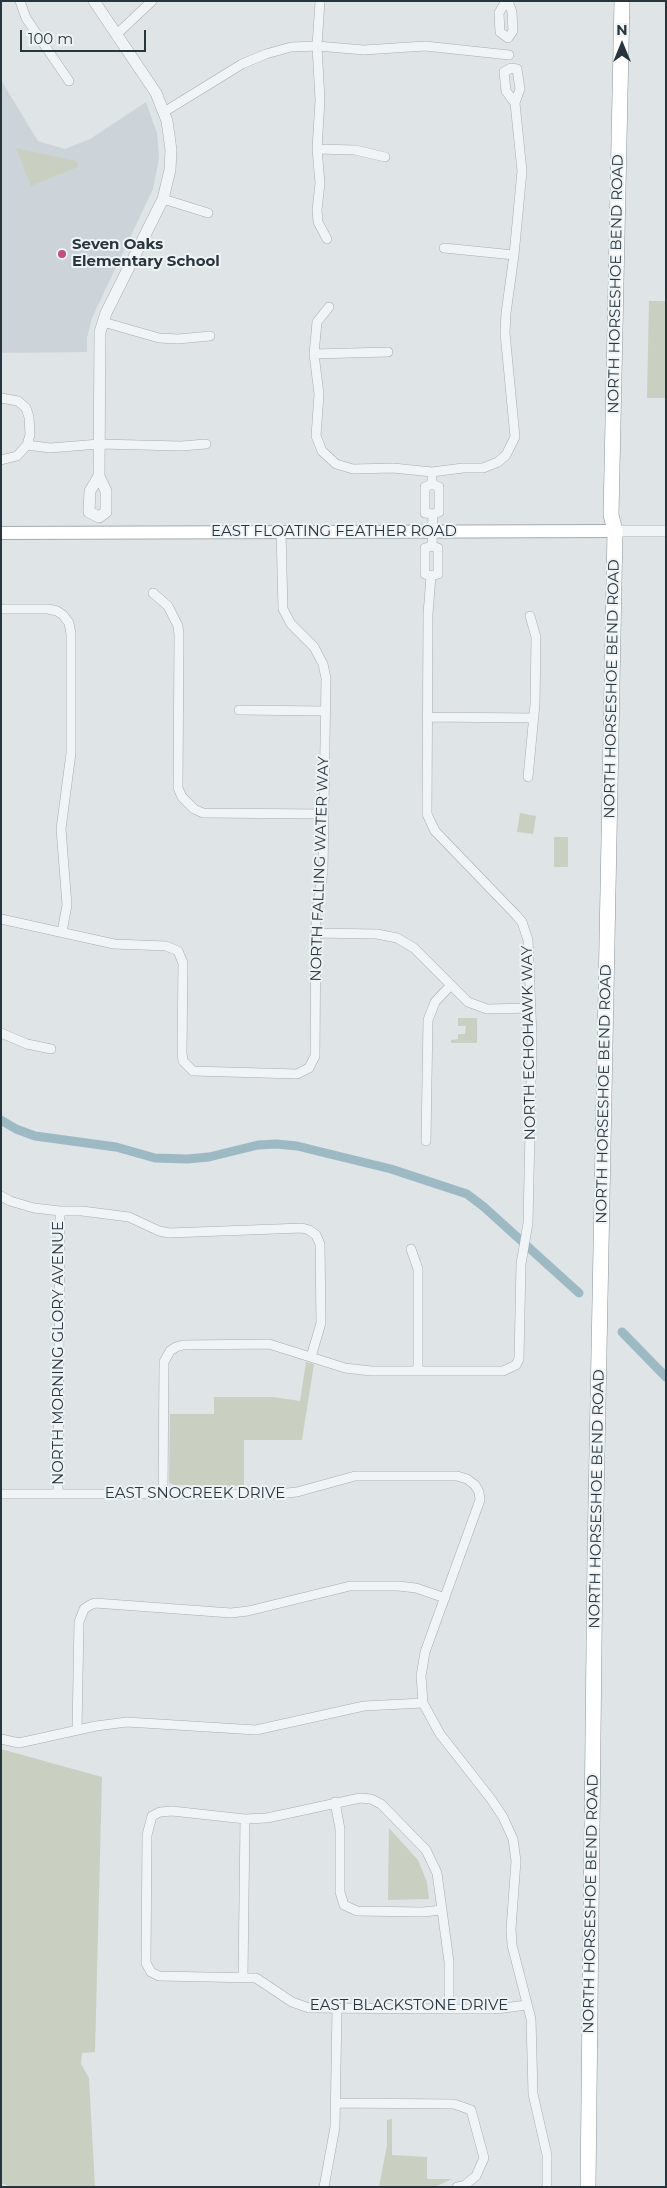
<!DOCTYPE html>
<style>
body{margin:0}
#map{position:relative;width:667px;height:2188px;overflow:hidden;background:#dfe4e7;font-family:Montserrat,sans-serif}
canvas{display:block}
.frame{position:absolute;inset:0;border:2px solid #29353d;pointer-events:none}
.north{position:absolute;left:597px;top:20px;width:50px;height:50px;-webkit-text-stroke:4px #eef3f5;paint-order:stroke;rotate:0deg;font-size:14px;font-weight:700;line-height:20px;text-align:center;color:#29353d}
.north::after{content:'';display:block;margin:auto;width:18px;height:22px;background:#29353d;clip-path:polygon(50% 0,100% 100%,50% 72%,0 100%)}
.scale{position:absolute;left:20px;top:30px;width:126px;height:22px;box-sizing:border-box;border:2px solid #29353d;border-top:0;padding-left:6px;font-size:15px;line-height:18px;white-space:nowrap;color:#29353d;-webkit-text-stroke:4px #eef3f5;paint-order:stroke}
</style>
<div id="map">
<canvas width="667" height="2188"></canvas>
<div class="frame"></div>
<div class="north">N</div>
<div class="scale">100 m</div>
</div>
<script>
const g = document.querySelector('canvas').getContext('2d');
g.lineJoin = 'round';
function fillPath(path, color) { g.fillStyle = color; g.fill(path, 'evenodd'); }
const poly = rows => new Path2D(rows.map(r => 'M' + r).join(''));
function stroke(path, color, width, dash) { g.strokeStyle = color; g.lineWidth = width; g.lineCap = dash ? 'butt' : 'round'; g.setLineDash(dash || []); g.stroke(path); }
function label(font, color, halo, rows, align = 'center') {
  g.font = font + ' Montserrat,sans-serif'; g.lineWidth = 4; g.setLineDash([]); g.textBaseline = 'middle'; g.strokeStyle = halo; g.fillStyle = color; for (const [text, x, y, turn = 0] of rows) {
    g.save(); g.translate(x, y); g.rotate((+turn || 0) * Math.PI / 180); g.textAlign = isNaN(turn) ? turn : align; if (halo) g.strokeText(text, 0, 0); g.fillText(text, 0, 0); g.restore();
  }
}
fillPath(poly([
 [1,80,38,141,65,149,90,139,146,102,157,133,159,158,153,189,92,318,87,338,87,352,1,353]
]), '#cdd4d9');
fillPath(poly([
 [16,148,77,161,78,167,31,186],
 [649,301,666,301,666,398,647,398],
 [520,813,536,816,533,834,517,832],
 [554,837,568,837,568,867,554,867],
 [458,1018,477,1018,477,1043,451,1043,451,1040,458,1039,458,1034,465,1034,466,1026,458,1026],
 [306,1362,314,1364,302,1440,244,1440,244,1486,174,1485,169,1483,170,1414,214,1414,214,1397,273,1397,300,1401],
 [1,1749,102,1777,95,2052,82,2053,81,2064,89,2078,95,2187,10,2187,1,2183],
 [389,1828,418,1860,427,1882,429,1899,388,1900],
 [392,2119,392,2155,427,2157,427,2179,452,2179,435,2187,379,2187,387,2145,387,2120]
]), '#c9d0c1');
stroke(poly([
 [1,1120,16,1129,35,1136,116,1147,155,1158,187,1159,209,1157,258,1145,277,1144,297,1146,391,1169,467,1194,484,1207,579,1293],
 [622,1332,666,1377]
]), '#9dbac4', 9);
const minor = poly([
 [20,1,26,18,69,81],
 [320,1,317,46,320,100,317,149,320,183,317,210,318,222,327,239],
 [506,1,499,13,500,32,508,38,513,31,512,12,508,1],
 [117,34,152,1],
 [511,68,517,69,520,89,515,103,506,91,504,72,511,68],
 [164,112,242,64,266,54,291,47,317,46,364,50,425,46,509,55],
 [317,149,355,150,385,157],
 [163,199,208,213],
 [444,248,514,255],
 [329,307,317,322,314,354,319,394,316,436,322,451,336,464,353,469,393,468,432,472],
 [103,322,159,338,178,339,210,336],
 [314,354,388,352],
 [1,398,18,401,26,408,29,417,30,435,27,445],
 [1,460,17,456,27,445,50,448,99,444,181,446,206,444],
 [432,484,432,472,463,468,483,468,498,462,506,455,515,437,505,333,506,313,514,255,522,171,515,103],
 [432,484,439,487,439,512,433,514,425,513,425,487,432,484],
 [432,546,438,548,438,574,431,576,425,574,425,548,432,546],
 [432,546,433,514],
 [153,593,168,606,178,626,179,635,178,788,182,797,194,809,203,813,324,814],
 [1,609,48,609,57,611,63,615,69,623,71,634,71,753,61,829,67,905,62,932],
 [239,710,326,711],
 [427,717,534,718],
 [528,777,535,704,536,637,530,616],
 [1,919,114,944,166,946,178,951,183,963,182,1053,183,1061,193,1071,297,1074,309,1068,315,1056,316,914,323,872,326,678,323,664,314,647,291,624,283,609,281,532],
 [316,933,377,934,397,938,414,948,468,1002,487,1009,531,1008],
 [1,1033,27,1044,51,1049],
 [426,1141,428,1020,435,1002,450,986],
 [1,1196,10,1201,34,1208,60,1211,82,1211,129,1217,159,1231,169,1233,302,1228,309,1230,316,1235,320,1244,321,1323,311,1357],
 [411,1249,418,1269,418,1371],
 [1,1494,277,1494,297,1492,355,1476,457,1476,467,1479,475,1485,479,1492,480,1500,425,1652,421,1676,423,1703,440,1734,491,1799,503,1817,513,1839,516,1861,511,1929,512,1945,531,2019,533,2094,547,2155,547,2187],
 [58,1494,60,1211],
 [163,1494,164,1362,170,1351,176,1347,183,1345,269,1344,345,1368,371,1371,503,1371,516,1365,519,1359,521,1264,528,1223,532,1037,528,940,522,922,516,915,435,831,427,814,428,614,431,576],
 [77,1730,79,1622,84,1609,90,1605,95,1603,231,1613,248,1611,350,1586,398,1586,416,1588,445,1598],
 [1,1739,19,1743,96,1726,127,1722,256,1730,364,1706,423,1703],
 [335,1802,340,1829,340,1892,344,1905,357,1911,423,1912,442,1910],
 [243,1977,245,1819],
 [449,2009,449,1962,437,1873,426,1850,381,1804,371,1799,360,1798,267,1818,245,1819,172,1811,160,1812,152,1816,147,1835,146,1963,151,1972,159,1976,256,1978,292,2002,309,2008,449,2009,496,2009,527,2005],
 [336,2103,454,2104,471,2110,484,2158,476,2176,465,2185,457,2187],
 [324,2187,335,2127,337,2008]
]);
const tertiary = poly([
 [94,1,156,93,167,121,171,150,170,170,163,199,106,313,100,332,99,476],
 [99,476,106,491,106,512,99,517,89,512,90,491,99,476],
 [615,531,666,531]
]);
const secondary = poly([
 [1,533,615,531]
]);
const trunk = poly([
 [588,2187,595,1556,615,531,611,515,622,1]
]);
stroke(minor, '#a5acb1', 10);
stroke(tertiary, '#a5acb1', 12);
stroke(secondary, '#a5acb1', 14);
stroke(trunk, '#88959c', 16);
stroke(minor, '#f1f4f6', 9);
stroke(tertiary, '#f1f4f6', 11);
stroke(secondary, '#fff', 12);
stroke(trunk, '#fff', 15);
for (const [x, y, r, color] of [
 [62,254,5,"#c34d7c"]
]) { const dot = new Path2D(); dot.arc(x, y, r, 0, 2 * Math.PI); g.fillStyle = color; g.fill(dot); stroke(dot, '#eef3f5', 2); }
label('bold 15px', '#29353d', '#eef3f5', [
 ["Seven Oaks",72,245],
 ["Elementary School",72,262]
], 'left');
label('15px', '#29353d', '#eef3f5', [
 ["NORTH HORSESHOE BEND ROAD",616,284,-89],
 ["EAST FLOATING FEATHER ROAD",334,532],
 ["NORTH HORSESHOE BEND ROAD",612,689,-89],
 ["NORTH FALLING WATER WAY",320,869,-88],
 ["NORTH ECHOHAWK WAY",529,1043,-91],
 ["NORTH HORSESHOE BEND ROAD",604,1094,-89],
 ["NORTH MORNING GLORY AVENUE",59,1353,-90],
 ["EAST SNOCREEK DRIVE",195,1494],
 ["NORTH HORSESHOE BEND ROAD",597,1499,-89],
 ["NORTH HORSESHOE BEND ROAD",591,1904,-89],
 ["EAST BLACKSTONE DRIVE",409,2006]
]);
</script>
